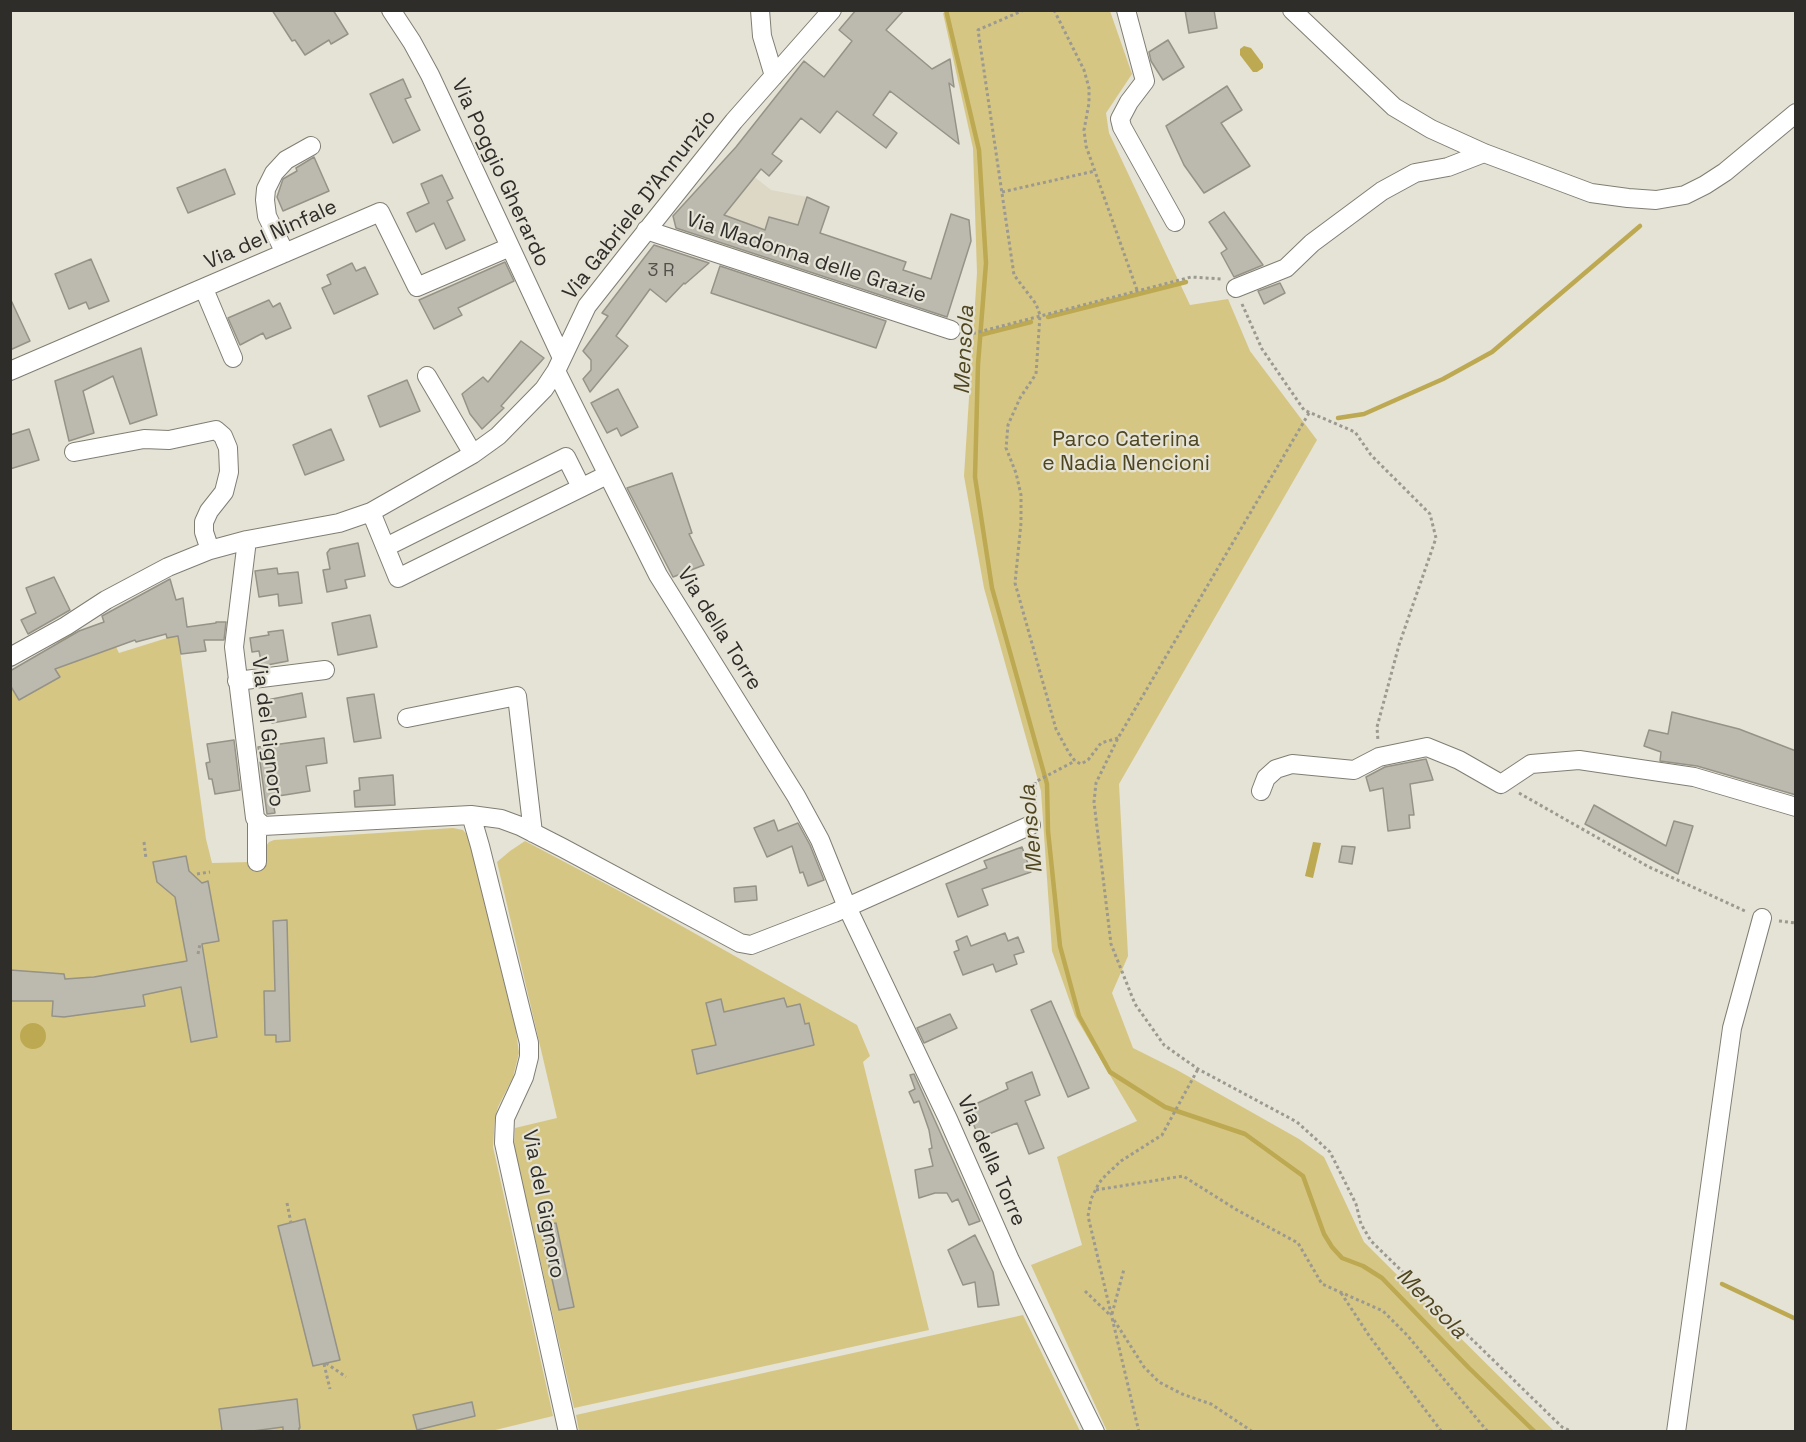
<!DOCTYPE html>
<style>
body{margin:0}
#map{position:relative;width:1806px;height:1442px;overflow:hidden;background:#e5e2d6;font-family:"Space Grotesk",sans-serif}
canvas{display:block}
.frame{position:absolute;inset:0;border:12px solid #2e2d29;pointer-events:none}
</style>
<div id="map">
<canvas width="1806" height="1442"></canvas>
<div class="frame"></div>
</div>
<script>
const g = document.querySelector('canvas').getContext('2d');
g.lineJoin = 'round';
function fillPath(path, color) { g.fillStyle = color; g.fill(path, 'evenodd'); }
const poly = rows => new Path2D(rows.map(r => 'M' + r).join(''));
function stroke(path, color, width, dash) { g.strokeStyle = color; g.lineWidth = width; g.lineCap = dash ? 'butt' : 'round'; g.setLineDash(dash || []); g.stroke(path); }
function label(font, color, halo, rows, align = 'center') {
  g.font = font + ' "Space Grotesk",sans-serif'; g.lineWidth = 4.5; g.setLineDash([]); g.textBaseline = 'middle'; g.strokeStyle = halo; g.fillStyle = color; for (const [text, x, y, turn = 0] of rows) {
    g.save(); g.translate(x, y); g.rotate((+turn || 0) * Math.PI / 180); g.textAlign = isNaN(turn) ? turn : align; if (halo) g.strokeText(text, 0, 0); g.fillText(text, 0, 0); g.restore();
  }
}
fillPath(poly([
 [728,156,771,190,807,197,829,207,806,277,678,236,673,216]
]), '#dcd8c5');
fillPath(poly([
 [957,10,1110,11,1132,74,1106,113,1109,133,1190,305,1228,299,1250,351,1317,440,1119,784,1128,956,1112,993,1133,1048,1177,1070,1299,1139,1324,1157,1364,1242,1554,1431,1107,1431,1031,1265,1082,1245,1057,1157,1137,1121,1075,1016,1052,951,1041,791,984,588,964,476,977,273,973,148,943,13],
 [104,622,119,653,167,638,178,636,206,839,212,863,251,862,264,849,269,842,274,840,453,828,463,830,468,836,516,1031,519,1053,513,1077,498,1107,495,1118,493,1147,553,1416,487,1432,11,1431,10,671,57,647,57,639],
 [525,841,625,894,857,1025,870,1056,863,1062,929,1330,574,1408,514,1146,515,1128,557,1118,497,862,510,851],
 [1023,1315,1080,1431,579,1431,576,1415]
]), '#d6c683');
fillPath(poly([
 [1244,46,1251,48,1263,64,1263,68,1257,72,1253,72,1240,55,1240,49],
 [1313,842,1321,843,1313,878,1305,876],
 '20 1036a13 13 0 1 1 26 0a13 13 0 1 1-26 0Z'
]), '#bda951');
stroke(poly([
 [946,10,979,150,986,263,978,364,975,477,992,588,1047,784,1048,831,1060,946,1079,1016,1110,1072,1165,1107,1245,1134,1303,1176,1324,1234,1332,1247,1342,1258,1363,1266,1382,1278,1469,1368,1535,1432],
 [1048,317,1186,282],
 [980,335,1031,322],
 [1338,418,1364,414,1443,379,1492,352,1640,226],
 [1722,1284,1796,1319]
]), '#bda951', 4.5);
const building = poly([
 [272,10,333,10,348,34,331,44,329,40,305,55,295,40,292,41,272,10],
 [856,10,904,10,886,30,932,69,950,59,954,87,949,83,959,144,890,91,873,115,897,133,886,148,837,111,820,133,801,118,772,154,782,161,769,176,761,169,724,215,765,230,769,217,798,225,807,197,829,207,820,233,906,262,903,270,931,279,951,214,969,220,971,241,947,317,676,228,673,216,736,147,804,61,824,77,852,41,839,30,856,10],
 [1185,10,1214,10,1217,28,1189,33,1185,10],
 [1168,40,1184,67,1163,80,1151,61,1149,52,1168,40],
 [403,79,411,97,405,99,420,130,393,143,370,94,403,79],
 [1227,86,1242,110,1221,123,1250,166,1204,193,1184,165,1166,126,1227,86],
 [314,157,329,191,283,211,277,197,283,179,297,171,296,168,314,157],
 [225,169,235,194,188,213,177,188,225,169],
 [442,175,453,198,447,201,465,240,446,249,434,223,416,232,407,213,429,203,421,184,442,175],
 [1224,212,1263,265,1234,277,1221,253,1227,249,1209,222,1224,212],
 [654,245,709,263,685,284,684,283,666,302,650,289,616,336,628,346,590,392,583,379,591,370,591,360,583,351,608,316,602,313,654,245],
 [91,259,109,301,89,309,86,302,69,309,55,274,91,259],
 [505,262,514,281,458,308,462,315,434,329,419,300,505,262],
 [352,263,356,271,365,267,378,294,334,314,322,288,331,284,327,275,352,263],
 [720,266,886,321,876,348,711,293,720,266],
 [1280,283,1285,293,1264,304,1258,291,1280,283],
 [10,298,30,341,10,350,10,298],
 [269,300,273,307,280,303,291,328,266,339,263,333,240,345,228,318,269,300],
 [521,341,544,358,501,406,504,408,482,429,470,414,462,394,483,377,488,382,521,341],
 [141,348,157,415,130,424,113,376,83,391,94,433,69,441,55,381,141,348],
 [407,380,420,411,380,427,368,396,407,380],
 [618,389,638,427,621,436,617,428,607,433,591,403,618,389],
 [29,429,39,460,10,469,10,435,29,429],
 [331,429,344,460,305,475,293,445,331,429],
 [672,473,692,533,689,534,704,565,673,577,627,488,672,473],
 [358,543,365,576,345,580,347,588,327,592,323,570,330,569,327,553,330,549,358,543],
 [277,568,278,574,298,572,302,603,279,606,278,594,259,597,255,571,277,568],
 [54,577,70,610,28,634,21,620,36,613,26,588,54,577],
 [170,579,176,600,183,598,187,627,216,623,216,622,226,622,224,640,204,640,206,651,181,654,178,636,167,638,166,634,136,642,135,640,55,669,60,677,19,700,10,685,10,671,79,631,104,622,102,616,170,579],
 [370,615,377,647,338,655,332,623,370,615],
 [283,630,288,661,262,666,259,651,252,652,250,638,269,635,268,632,283,630],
 [302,693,306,717,272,723,267,700,302,693],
 [374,694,381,738,354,742,347,698,374,694],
 [1672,712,1739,729,1796,751,1796,795,1697,766,1660,761,1661,752,1644,746,1649,730,1668,734,1672,712],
 [324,738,327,763,306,766,310,791,272,797,275,813,267,814,258,747,324,738],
 [234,740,240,790,215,794,212,779,209,779,206,763,210,762,207,744,234,740],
 [1426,759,1433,780,1410,784,1414,815,1409,815,1410,828,1388,831,1383,788,1370,791,1366,777,1385,767,1426,759],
 [393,775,395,805,355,807,354,791,360,790,359,778,393,775],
 [1594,805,1666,846,1674,821,1693,826,1678,874,1585,824,1594,805],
 [774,820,778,831,798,823,810,845,824,880,808,886,803,872,800,873,792,846,767,857,754,828,774,820],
 [1342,846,1355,847,1352,864,1339,862,1342,846],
 [1022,847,1031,872,982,889,988,905,958,917,946,884,987,868,984,861,1022,847],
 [186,856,189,871,202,883,208,881,219,941,202,944,217,1037,191,1042,181,987,143,995,145,1006,64,1017,52,1016,53,1001,10,1001,10,970,64,974,65,979,94,977,187,961,175,897,157,882,153,862,186,856],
 [756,886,757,900,735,902,734,888,756,886],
 [287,920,290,1041,276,1042,276,1035,265,1035,264,991,275,991,273,921,287,920],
 [1005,933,1008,941,1018,937,1024,952,1014,955,1017,964,996,972,993,964,963,975,954,952,959,950,956,941,967,936,971,946,1005,933],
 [784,998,787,1007,800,1004,805,1024,809,1023,814,1045,697,1074,692,1050,716,1045,706,1003,721,999,724,1012,784,998],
 [1051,1001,1089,1088,1068,1097,1031,1010,1051,1001],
 [950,1014,957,1028,924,1043,917,1028,950,1014],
 [1032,1072,1040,1095,1025,1101,1044,1148,1029,1154,1017,1123,979,1138,967,1108,1008,1089,1006,1083,1032,1072],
 [914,1074,980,1221,969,1225,958,1199,952,1202,947,1193,935,1193,919,1198,915,1170,933,1166,929,1149,932,1148,929,1130,919,1101,914,1103,909,1092,915,1089,910,1075,914,1074],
 [305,1219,340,1360,313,1366,278,1226,305,1219],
 [556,1223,574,1307,559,1310,540,1226,556,1223],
 [975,1235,993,1272,999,1305,978,1307,975,1282,963,1285,948,1250,975,1235],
 [297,1399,300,1428,299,1428,299,1431,283,1431,283,1427,253,1431,222,1431,219,1409,297,1399],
 [472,1402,475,1416,417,1430,413,1415,472,1402]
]);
fillPath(building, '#bcbaae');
stroke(building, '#959287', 1.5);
const minor = poly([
 [391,10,412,42,430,75,562,358],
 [760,10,762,36,774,76],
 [1126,10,1145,81,1129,102,1120,119,1122,127,1175,222],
 [1292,10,1394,107,1431,129,1484,153,1591,193,1628,198,1656,200,1685,195,1705,185,1725,172,1796,113],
 [646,230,951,330],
 [285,253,267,216,265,200,266,189,274,173,286,160,311,146],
 [1236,288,1286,268,1312,243,1382,191,1415,173,1448,167,1484,153],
 [204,289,233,358],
 [10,371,380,212,417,287,510,247],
 [556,371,658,575,796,796,820,840,847,907,948,1119,1010,1260,1095,1432],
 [427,376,473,454],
 [74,452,144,439,169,440,216,430,223,436,228,448,229,472,224,492,209,511,204,522,204,532,210,550],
 [371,512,398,578,607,475],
 [247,540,234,647,255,818,263,826,471,815,501,819,520,826,563,848,740,943,751,945,834,913,1031,825],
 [386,547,566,457,581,487],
 [10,657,66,626,106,600,168,567,210,550,247,540,339,523,371,512,473,454,498,436,544,389,556,371,587,306,628,254,734,121,832,10],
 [237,681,325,670],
 [407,718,517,696,533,833],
 [1261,791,1266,778,1276,769,1292,764,1354,770,1379,757,1427,747,1459,760,1501,784,1531,764,1579,760,1694,777,1796,807],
 [471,815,480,846,529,1043,529,1057,524,1077,505,1118,504,1143,568,1432],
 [257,862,257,823],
 [1676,1432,1732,1028,1762,918]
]);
stroke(minor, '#807e73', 20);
stroke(poly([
 [1024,10,978,30,1014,275,1036,304,1040,315,1036,374,1020,398,1008,425,1006,448,1016,473,1021,495,1021,523,1015,583,1056,729,1069,753,1075,761,1081,764,1088,760,1101,743,1118,738],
 [1054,10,1084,70,1089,88,1089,103,1084,130,1086,146,1137,290],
 [1002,192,1095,171],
 [1242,304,1262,349,1304,410,1355,432,1371,455,1430,514,1436,538,1399,645,1377,727,1378,741],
 [967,335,1191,277,1222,279],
 [1309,413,1118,738,1096,783,1094,802,1111,944,1135,1004,1164,1045,1198,1069,1297,1122,1330,1152,1356,1204,1361,1224,1371,1241,1562,1427,1573,1432],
 [1519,793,1649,867,1747,912],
 [1035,809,1035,782,1075,761],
 [144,842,146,859],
 [197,874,210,872],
 [1779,921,1796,923],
 [198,954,200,944],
 [1096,1190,1183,1176,1237,1210,1298,1243,1322,1284,1383,1311,1407,1335,1488,1432],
 [287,1203,291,1223],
 [1085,1291,1110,1315],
 [1341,1293,1370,1337,1442,1432],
 [1112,1314,1124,1269],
 [1114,1320,1144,1367,1159,1382,1182,1394,1211,1404,1253,1432],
 [326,1363,346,1377],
 [324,1364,330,1389],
 [1139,1432,1088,1216,1091,1199,1099,1183,1106,1175,1121,1161,1162,1135,1198,1069]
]), '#9b9990', 3, [3, 3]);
stroke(minor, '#fff', 18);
label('18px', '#52504a', null, [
 ["3 R",661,271]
]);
label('21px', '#2e2d29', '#e5e2d6', [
 ["Via Poggio Gherardo",500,173,65],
 ["Via Gabriele D'Annunzio",640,205,-52],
 ["Via del Ninfale",271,235,-24],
 ["Via Madonna delle Grazie",806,258,18],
 ["Via della Torre",719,629,58],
 ["Via del Gignoro",267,732,83],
 ["Via della Torre",991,1161,66],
 ["Via del Gignoro",543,1204,79]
]);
label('21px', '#4d451f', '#e5e2d6', [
 ["Parco Caterina",1126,440],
 ["e Nadia Nencioni",1126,464]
]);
label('italic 22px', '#4f4620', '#e5e2d6', [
 ["Mensola",965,350,-87],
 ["Mensola",1032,829,-95],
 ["Mensola",1431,1304,45]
]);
</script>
